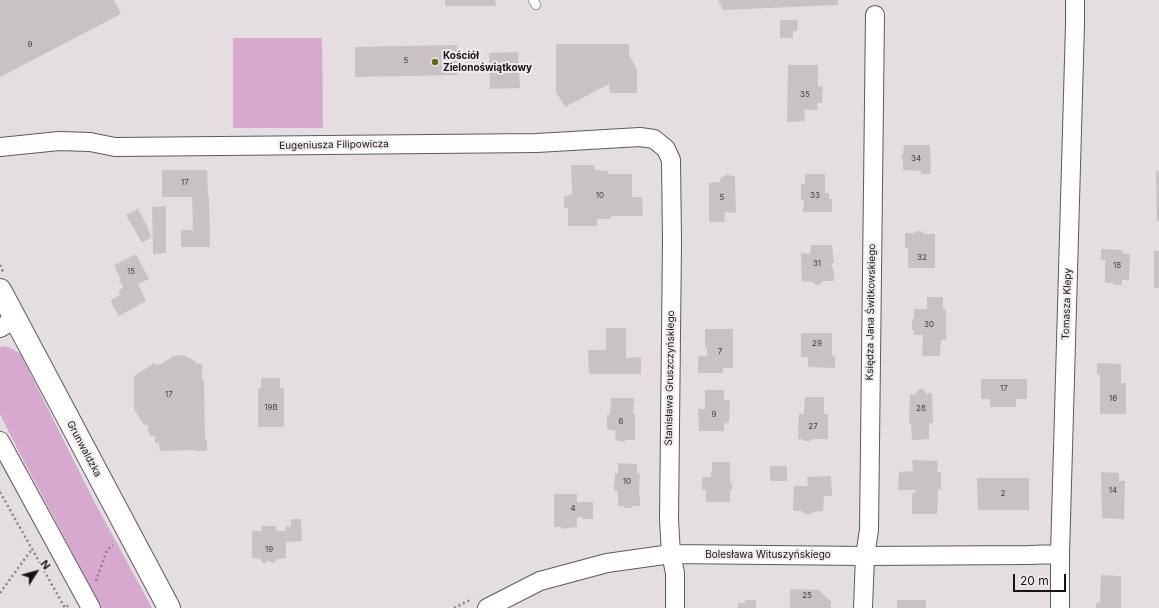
<!DOCTYPE html>
<meta charset="utf-8">
<style>
body{margin:0}
#map{position:relative;width:1159px;height:608px;overflow:hidden;background:#e4dee2;font-family:Inter,sans-serif}
canvas{display:block}
.north{position:absolute;left:16px;top:552px;width:40px;height:40px;-webkit-text-stroke:3px #f1ebf0;paint-order:stroke;rotate:53deg;font-size:11px;font-weight:700;line-height:16px;text-align:center;color:#161416}
.north::after{content:'';display:block;margin:auto;width:14px;height:18px;background:#161416;clip-path:polygon(50% 0,100% 100%,50% 72%,0 100%)}
.scale{position:absolute;left:1013px;top:574px;width:53px;height:18px;box-sizing:border-box;border:2px solid #161416;border-top:0;padding-left:5px;font-size:12px;line-height:14px;white-space:nowrap;color:#161416;-webkit-text-stroke:3px #f1ebf0;paint-order:stroke}
</style>
<div id="map">
<canvas width="1159" height="608"></canvas>
<div class="north">N</div>
<div class="scale">20 m</div>
</div>
<script>
const g = document.querySelector('canvas').getContext('2d');
g.lineJoin = 'round';
function fillPath(path, color) { g.fillStyle = color; g.fill(path, 'evenodd'); }
const poly = rows => new Path2D(rows.map(r => 'M' + r).join(''));
function stroke(path, color, width, dash) { g.strokeStyle = color; g.lineWidth = width; g.lineCap = dash ? 'butt' : 'round'; g.setLineDash(dash || []); g.stroke(path); }
function label(font, color, halo, rows, align = 'center') {
  g.font = font + ' Inter,sans-serif'; g.lineWidth = 4; g.setLineDash([]); g.textBaseline = 'middle'; g.strokeStyle = halo; g.fillStyle = color; for (const [text, x, y, turn = 0] of rows) {
    g.save(); g.translate(x, y); g.rotate((+turn || 0) * Math.PI / 180); g.textAlign = isNaN(turn) ? turn : align; if (halo) g.strokeText(text, 0, 0); g.fillText(text, 0, 0); g.restore();
  }
}
fillPath(poly([
 [233,38,322,38,323,128,233,128],
 [6,346,20,353,95,503,152,608,102,608,21,456,0,414,0,347]
]), '#d8a9cf');
fillPath(poly([
 [0,0,114,0,121,14,0,77],
 [445,0,495,0,496,6,445,6],
 [718,0,838,0,838,5,723,10],
 [780,20,798,20,797,31,793,31,793,38,780,38],
 [556,44,629,44,629,55,637,69,637,93,610,93,609,84,565,107,556,92],
 [457,45,458,75,355,77,355,47],
 [518,52,520,88,490,89,489,53],
 [788,65,818,65,818,86,823,87,822,103,817,103,818,110,807,110,804,109,805,121,787,122],
 [904,145,930,145,931,174,921,174,921,171,903,170,903,161,901,157,903,153],
 [571,165,594,165,595,170,608,171,608,174,632,174,632,197,642,197,643,216,612,216,609,219,597,219,597,226,568,226,568,208,564,208,564,196,572,195],
 [162,170,207,170,208,197,209,196,210,247,181,247,181,230,193,230,192,197,162,197],
 [1156,171,1159,171,1159,221,1157,221],
 [727,174,735,177,736,213,725,212,724,222,709,222,709,183,720,182,721,177,723,177],
 [805,174,825,174,825,193,829,193,829,199,832,199,832,212,803,212,804,200,801,200,801,184,805,184],
 [166,206,166,253,153,254,152,207],
 [138,209,146,224,151,237,142,243,126,215],
 [917,231,921,231,924,234,935,234,935,268,908,268,908,248,905,248,905,233,914,233],
 [811,245,832,245,834,262,831,265,834,271,834,281,823,281,820,284,816,285,812,282,802,281,801,253,810,254],
 [1101,249,1123,250,1122,253,1130,254,1129,280,1122,280,1122,285,1113,285,1113,283,1105,283,1105,260,1101,260],
 [1154,251,1159,251,1159,288,1154,288],
 [136,254,149,279,138,284,146,301,119,316,112,304,111,300,121,295,118,294,121,288,124,289,119,280,121,280,114,265],
 [927,297,943,297,943,309,946,309,946,340,941,340,940,356,922,356,923,335,914,335,914,330,912,330,912,319,914,319,914,309,927,309],
 [606,328,626,328,626,358,641,357,641,374,589,374,588,350,606,350],
 [705,329,733,329,733,368,723,368,723,373,698,373,698,356,707,356,707,347,705,348],
 [801,333,832,333,832,356,835,355,835,368,808,367,808,357,801,357],
 [184,355,196,362,196,364,202,364,202,380,204,380,205,440,207,439,207,451,195,451,195,450,160,451,159,443,155,443,155,436,151,436,148,431,148,425,144,425,134,409,134,376,153,364,153,363,155,363,155,365,161,364,174,356],
 [1097,363,1121,364,1121,383,1126,383,1126,414,1100,414,1100,374,1097,375],
 [261,378,280,378,280,388,284,388,284,427,258,427,258,388,261,388],
 [981,379,1027,379,1027,399,1016,399,1016,407,990,407,990,399,981,399],
 [920,389,924,389,926,394,932,393,933,423,929,423,929,439,912,440,911,425,909,422,910,394,916,395,917,391],
 [705,390,724,390,724,400,730,400,729,422,724,424,724,431,699,431,698,409,705,409],
 [805,397,824,397,824,414,828,414,828,439,813,439,810,441,804,441,802,439,798,439,799,414,804,414],
 [611,398,634,398,633,414,635,414,635,440,626,440,624,442,615,440,616,431,607,429,607,415,609,415,609,414,610,413],
 [912,460,938,461,937,472,941,472,941,490,938,490,937,514,912,514,912,493,915,493,916,490,898,490,899,472,913,471],
 [712,462,730,462,730,483,732,483,732,490,730,490,730,502,706,502,706,490,702,490,702,477,711,477,711,472,712,472],
 [618,463,637,464,637,473,640,474,639,496,640,496,640,506,632,506,632,508,624,508,624,506,618,506,618,491,614,491,615,473,618,473],
 [770,466,787,466,787,481,770,481],
 [1101,472,1119,473,1119,481,1125,481,1124,519,1102,518],
 [831,476,832,496,824,496,823,511,813,512,811,514,805,514,802,511,793,511,794,486,808,486,807,477],
 [977,478,1029,478,1029,510,978,510],
 [554,494,577,494,577,502,593,502,593,519,582,519,582,517,577,517,577,527,561,529,561,527,554,527],
 [291,519,301,519,302,541,286,542,286,558,276,559,275,563,270,562,270,561,267,561,266,563,262,563,261,559,252,558,252,531,262,531,261,526,276,526,276,531,285,531,286,526,291,527],
 [1101,575,1121,576,1121,608,1096,608,1096,603,1100,603],
 [790,589,819,590,831,602,831,608,790,608],
 [745,600,756,600,756,608,738,608,738,603,745,603],
 [897,600,926,600,926,608,897,608]
]), '#c8c2c7');
const service = poly([
 [533,0,536,5]
]);
const minor = poly([
 [0,147,59,141,90,142,115,147,537,143,640,137,654,139,666,149,671,160,672,242,669,520,671,554,675,573,675,608],
 [0,328,16,319],
 [0,441,91,608],
 [487,608,540,581,607,563,671,554,865,556,1028,555,1060,554],
 [863,608,865,556,869,530,875,15],
 [1060,608,1060,554,1075,24,1075,0]
]);
const tertiary = poly([
 [0,290,169,608]
]);
stroke(service, '#5e595c', 10);
stroke(minor, '#5e595c', 20);
stroke(tertiary, '#5e595c', 24);
stroke(poly([
 [0,265,3,272],
 [0,492,65,608,70,604],
 [96,581,107,550,113,545],
 [0,593,32,549],
 [454,608,472,599]
]), '#878386', 2.5, [2, 3]);
stroke(service, '#fff', 9);
stroke(minor, '#fff', 18);
stroke(tertiary, '#fff', 22);
for (const [x, y, r, color] of [
 [435,62,4,"#676b0c"]
]) { const dot = new Path2D(); dot.arc(x, y, r, 0, 2 * Math.PI); g.fillStyle = color; g.fill(dot); stroke(dot, '#f1ebf0', 1.5); }
label('8px', '#424042', null, [
 ["9",30,45],
 ["5",406,61],
 ["35",805,95],
 ["34",916,159],
 ["17",185,183],
 ["10",600,196],
 ["33",815,196],
 ["5",722,198],
 ["32",922,258],
 ["31",817,264],
 ["18",1117,266],
 ["15",131,272],
 ["30",929,325],
 ["29",817,344],
 ["7",720,352],
 ["17",1004,389],
 ["17",169,395],
 ["16",1113,399],
 ["19B",271,408],
 ["28",921,409],
 ["9",714,415],
 ["6",621,422],
 ["27",813,427],
 ["10",627,482],
 ["14",1113,491],
 ["2",1003,494],
 ["4",573,509],
 ["19",269,550],
 ["25",807,596]
]);
label('bold 10px', '#161416', '#f1ebf0', [
 ["Kościół",443,56],
 ["Zielonoświątkowy",443,68]
], 'left');
label('10px', '#161416', '#f1ebf0', [
 ["Eugeniusza Filipowicza",334,145,-1],
 ["Tomasza Klepy",1067,304,-88],
 ["Księdza Jana Świtkowskiego",871,312,-89],
 ["Stanisława Gruszczyńskiego",670,378,-89],
 ["Grunwaldzka",84,449,62],
 ["Bolesława Wituszyńskiego",768,555]
]);
</script>
